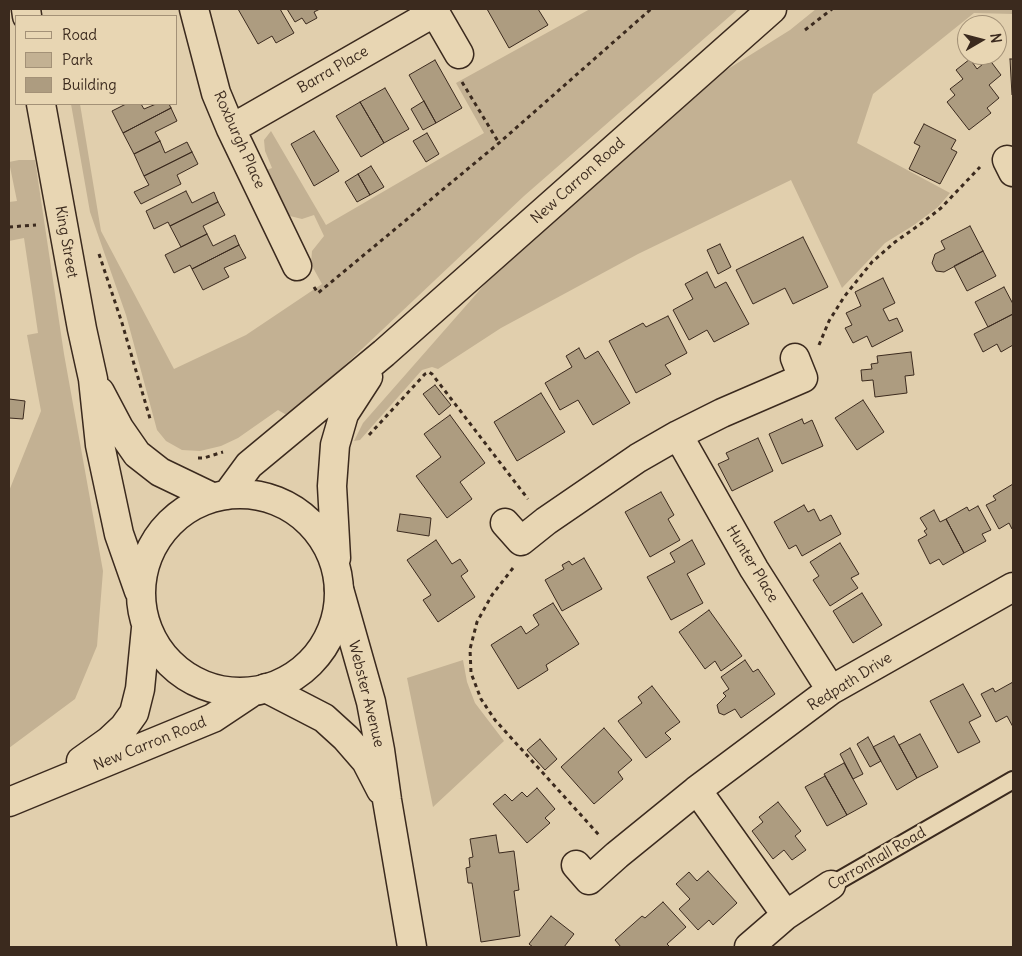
<!DOCTYPE html>
<style>
body{margin:0}
#map{position:relative;width:1022px;height:956px;overflow:hidden;background:#e1cfad;font-family:Delius,sans-serif}
canvas{display:block}
.frame{position:absolute;inset:0;border:10px solid #3b2a1e;pointer-events:none}
.legend{position:absolute;left:15px;top:15px;width:162px;height:90px;box-sizing:border-box;background:#e8d6b3;border:1px solid #a39177;margin:0;padding:6px 9px;list-style:none;font-size:15px;color:#3b2a1e}
.legend li{display:flex;align-items:center;gap:10px;height:25px}
.legend b{width:25px;border:1px solid #a39177}
.north{position:absolute;left:957px;top:15px;width:50px;height:50px;box-sizing:border-box;background:#e8d6b3;border:1px solid #a39177;border-radius:50%;rotate:82deg;font-size:14px;font-weight:700;line-height:20px;text-align:center;color:#3b2a1e}
.north::after{content:'';display:block;margin:auto;width:18px;height:22px;background:#3b2a1e;clip-path:polygon(50% 0,100% 100%,50% 72%,0 100%)}
</style>
<div id="map">
<canvas width="1022" height="956"></canvas>
<div class="frame"></div>
<ul class="legend">
<li><b style="height:6px;background:#e8d6b3"></b>Road</li>
<li><b style="height:14px;background:#c3b193"></b>Park</li>
<li><b style="height:14px;background:#ad9c80"></b>Building</li>
</ul>
<div class="north">N</div>
</div>
<script>
const g = document.querySelector('canvas').getContext('2d');
g.lineJoin = 'round';
function fillPath(path, color) { g.fillStyle = color; g.fill(path, 'evenodd'); }
const poly = rows => new Path2D(rows.map(r => 'M' + r).join(''));
function stroke(path, color, width, dash) { g.strokeStyle = color; g.lineWidth = width; g.lineCap = dash ? 'butt' : 'round'; g.setLineDash(dash || []); g.stroke(path); }
function label(font, color, halo, rows, align = 'center') {
  g.font = font + ' Delius,sans-serif'; g.lineWidth = 5; g.setLineDash([]); g.textBaseline = 'middle'; g.strokeStyle = halo; g.fillStyle = color; for (const [text, x, y, turn = 0] of rows) {
    g.save(); g.translate(x, y); g.rotate((+turn || 0) * Math.PI / 180); g.textAlign = isNaN(turn) ? turn : align; if (halo) g.strokeText(text, 0, 0); g.fillText(text, 0, 0); g.restore();
  }
}
fillPath(poly([
 [590,9,738,9,524,196,290,417,278,410,238,438,221,446,200,451,182,450,166,441,157,430,126,315,90,212,71,104,80,104,101,231,174,369,246,335,322,284,311,264,312,251,324,236,314,215,302,219,290,216,279,202,264,171,272,168,265,151,264,140,271,131,326,225,484,133,456,83],
 [816,9,1013,9,1013,14,974,13,873,94,857,143,950,193,938,207,914,225,885,243,842,288,791,180,638,254,501,328,438,369,432,367,422,370,360,440,354,441,363,423,485,284,712,79,790,30],
 [19,160,35,160,64,354,103,571,97,646,75,699,9,748,9,491,41,411,27,335,38,333,24,238,9,241,9,202,17,201,9,162],
 [463,660,467,682,475,703,504,741,433,807,407,678]
]), '#c3b193');
const building = poly([
 [238,9,280,9,294,33,276,43,272,36,258,44,238,9],
 [287,9,320,9,314,12,317,18,306,24,302,18,295,22,287,9],
 [487,9,538,9,548,25,509,48,487,9],
 [970,59,977,69,989,59,1001,75,989,85,999,98,987,108,991,113,969,130,947,102,955,95,950,89,963,79,956,70,970,59],
 [1010,59,1013,59,1013,95,1012,95,1010,59],
 [435,60,462,108,436,123,409,75,435,60],
 [385,88,409,129,384,143,360,102,385,88],
 [424,101,436,123,423,130,411,109,424,101],
 [360,102,384,143,361,157,336,116,360,102],
 [126,104,141,104,144,109,156,104,169,104,171,108,123,133,112,111,126,104],
 [171,108,177,121,155,132,160,141,134,154,123,133,171,108],
 [924,124,956,140,951,149,957,152,940,184,909,169,920,146,914,143,924,124],
 [314,131,339,171,314,186,291,144,314,131],
 [427,133,439,154,426,162,413,141,427,133],
 [160,141,165,153,187,142,192,152,144,176,134,154,160,141],
 [192,152,198,164,177,175,181,184,141,204,134,192,149,185,144,176,192,152],
 [371,166,384,187,370,195,358,174,371,166],
 [358,174,370,195,357,202,345,182,358,174],
 [186,191,192,203,214,192,218,202,170,226,168,222,154,229,146,211,186,191],
 [218,202,225,215,203,226,207,234,181,247,170,226,218,202],
 [970,226,983,251,944,272,936,271,932,263,935,254,945,249,941,241,970,226],
 [207,234,213,246,235,235,239,245,192,269,190,265,174,273,165,255,207,234],
 [803,237,828,287,793,304,785,288,753,304,736,270,803,237],
 [720,244,731,267,718,274,707,250,720,244],
 [239,245,246,258,224,268,229,277,203,290,192,269,239,245],
 [983,251,996,276,967,291,954,266,983,251],
 [707,272,715,288,726,282,749,324,714,342,707,330,689,340,673,310,693,299,685,284,707,272],
 [883,278,895,303,883,309,889,321,897,318,903,331,872,347,867,336,853,343,845,328,852,325,846,313,861,306,855,292,883,278],
 [1004,287,1013,304,1013,314,988,327,975,302,1004,287],
 [1013,314,1013,345,1001,352,997,344,983,352,974,334,1013,314],
 [668,316,687,353,665,365,671,374,636,393,609,341,643,323,646,327,668,316],
 [579,348,585,359,598,351,630,403,593,425,578,400,560,410,545,383,572,367,566,356,579,348],
 [911,352,914,375,905,376,907,393,875,397,873,380,862,381,861,370,872,369,871,364,878,363,877,356,911,352],
 [435,385,451,405,439,415,423,394,435,385],
 [541,393,565,432,517,461,494,422,541,393],
 [9,399,25,401,23,419,9,418,9,399],
 [863,400,884,432,857,450,835,418,863,400],
 [450,415,485,463,460,482,472,499,447,518,416,476,441,457,424,434,450,415],
 [802,419,804,424,812,420,823,446,782,464,769,434,802,419],
 [758,438,773,471,732,491,718,464,729,459,726,453,758,438],
 [1013,484,1013,528,1012,529,1009,523,999,529,986,505,996,500,993,496,1013,484],
 [661,492,674,515,668,519,680,540,650,557,625,512,661,492],
 [804,505,808,512,814,509,820,521,831,515,841,534,802,556,796,545,789,549,774,522,804,505],
 [978,506,991,530,982,534,986,541,964,553,946,519,967,507,969,511,978,506],
 [934,510,940,522,946,519,964,553,943,565,939,559,930,564,918,540,927,535,924,531,927,529,920,518,934,510],
 [400,514,431,518,429,536,397,531,400,514],
 [436,540,452,564,460,559,468,571,461,576,475,597,438,622,423,600,431,595,407,560,436,540],
 [692,540,705,564,687,574,703,603,671,620,647,577,675,562,670,553,692,540],
 [840,543,859,574,851,578,858,588,830,606,813,580,819,576,810,562,840,543],
 [584,558,602,589,562,611,545,580,564,569,562,565,569,561,572,565,584,558],
 [862,593,882,625,853,643,833,611,862,593],
 [553,603,579,644,546,665,548,670,518,689,491,645,521,626,526,634,539,625,533,615,553,603],
 [709,610,742,656,721,671,715,661,705,669,679,632,709,610],
 [745,660,753,672,758,669,775,694,741,718,735,709,724,715,719,713,717,705,726,696,723,693,729,689,721,677,745,660],
 [1013,682,1013,727,1007,716,996,722,981,694,993,688,995,692,1013,682],
 [963,684,981,716,969,722,980,742,958,753,930,701,963,684],
 [652,686,680,722,665,733,671,739,646,758,618,721,642,703,638,697,652,686],
 [604,728,632,760,618,772,623,779,594,804,561,767,604,728],
 [920,734,938,767,917,778,899,745,920,734],
 [894,736,917,778,897,790,873,747,894,736],
 [868,737,881,761,870,767,857,744,868,737],
 [540,739,557,759,545,770,527,750,540,739],
 [850,748,863,774,853,779,840,754,850,748],
 [844,763,867,804,847,815,824,774,844,763],
 [825,776,847,815,827,826,805,787,825,776],
 [537,788,555,809,545,818,550,823,527,843,493,804,505,794,512,801,522,792,527,797,537,788],
 [778,802,801,831,795,836,806,850,792,860,784,850,773,859,752,831,763,822,759,817,778,802],
 [496,835,499,853,514,851,519,890,514,891,520,936,481,942,472,883,468,883,466,868,470,867,469,858,473,857,470,839,496,835],
 [708,871,737,903,713,925,709,920,698,930,679,909,690,899,676,884,689,872,697,881,708,871],
 [663,902,686,927,667,944,670,947,621,947,615,940,642,916,645,918,663,902],
 [551,916,574,934,564,947,533,947,529,944,551,916]
]);
fillPath(building, '#ad9c80');
stroke(building, '#3b2a1e', 1);
const service = poly([
 [831,885,1013,780]
]);
const minor = poly([
 [194,9,216,93,231,129,297,266],
 [433,9,459,54],
 [231,129,435,12],
 [1007,160,1013,172],
 [678,435,722,413,803,378,795,358],
 [505,523,521,541,546,521,638,458,678,435,754,569,831,690],
 [339,589,371,702,380,750,387,800,412,947],
 [266,688,324,718,346,738,366,761,381,790],
 [697,790,786,915],
 [576,865,589,880,617,855,697,790,831,690,1013,587],
 [749,947,786,915,831,885]
]);
const secondary = poly([
 [26,9,27,16],
 [41,104,82,329,93,379,100,445,119,534,139,591],
 [100,392,119,428,137,454,160,472,212,497],
 '141 593a99 99 0 1 1 198 0a99 99 0 1 1-198 0Z',
 [227,495,249,465,384,353,772,9],
 [336,558,332,486,335,445,344,414,368,377],
 [81,761,109,741,124,727,134,713,140,689,146,628],
 [9,802,213,718,252,692]
]);
stroke(service, '#3b2a1e', 20);
stroke(minor, '#3b2a1e', 31);
stroke(secondary, '#3b2a1e', 31);
stroke(poly([
 [805,30,832,9],
 [462,82,499,143],
 [9,227,36,225],
 [99,254,122,323,151,422],
 [314,287,318,293,499,143,651,9],
 [819,345,829,321,844,297,872,262,895,242,922,223,941,208,980,167],
 [369,435,425,374,429,372,432,374,528,499],
 [198,458,204,458,223,452],
 [513,568,492,595,477,622,470,649,471,673,481,699,495,720,599,835]
]), '#3b2a1e', 3, [4, 4]);
stroke(service, '#e8d6b3', 16);
stroke(minor, '#e8d6b3', 28);
stroke(secondary, '#e8d6b3', 28);
label('15px', '#3b2a1e', '#e8d6b3', [
 ["Barra Place",333,70,-30],
 ["Roxburgh Place",239,140,66],
 ["New Carron Road",578,181,-42],
 ["King Street",66,242,80],
 ["Hunter Place",752,564,59],
 ["Redpath Drive",850,682,-32],
 ["Webster Avenue",366,694,76],
 ["New Carron Road",150,744,-22],
 ["Carronhall Road",877,859,-30]
]);
</script>
